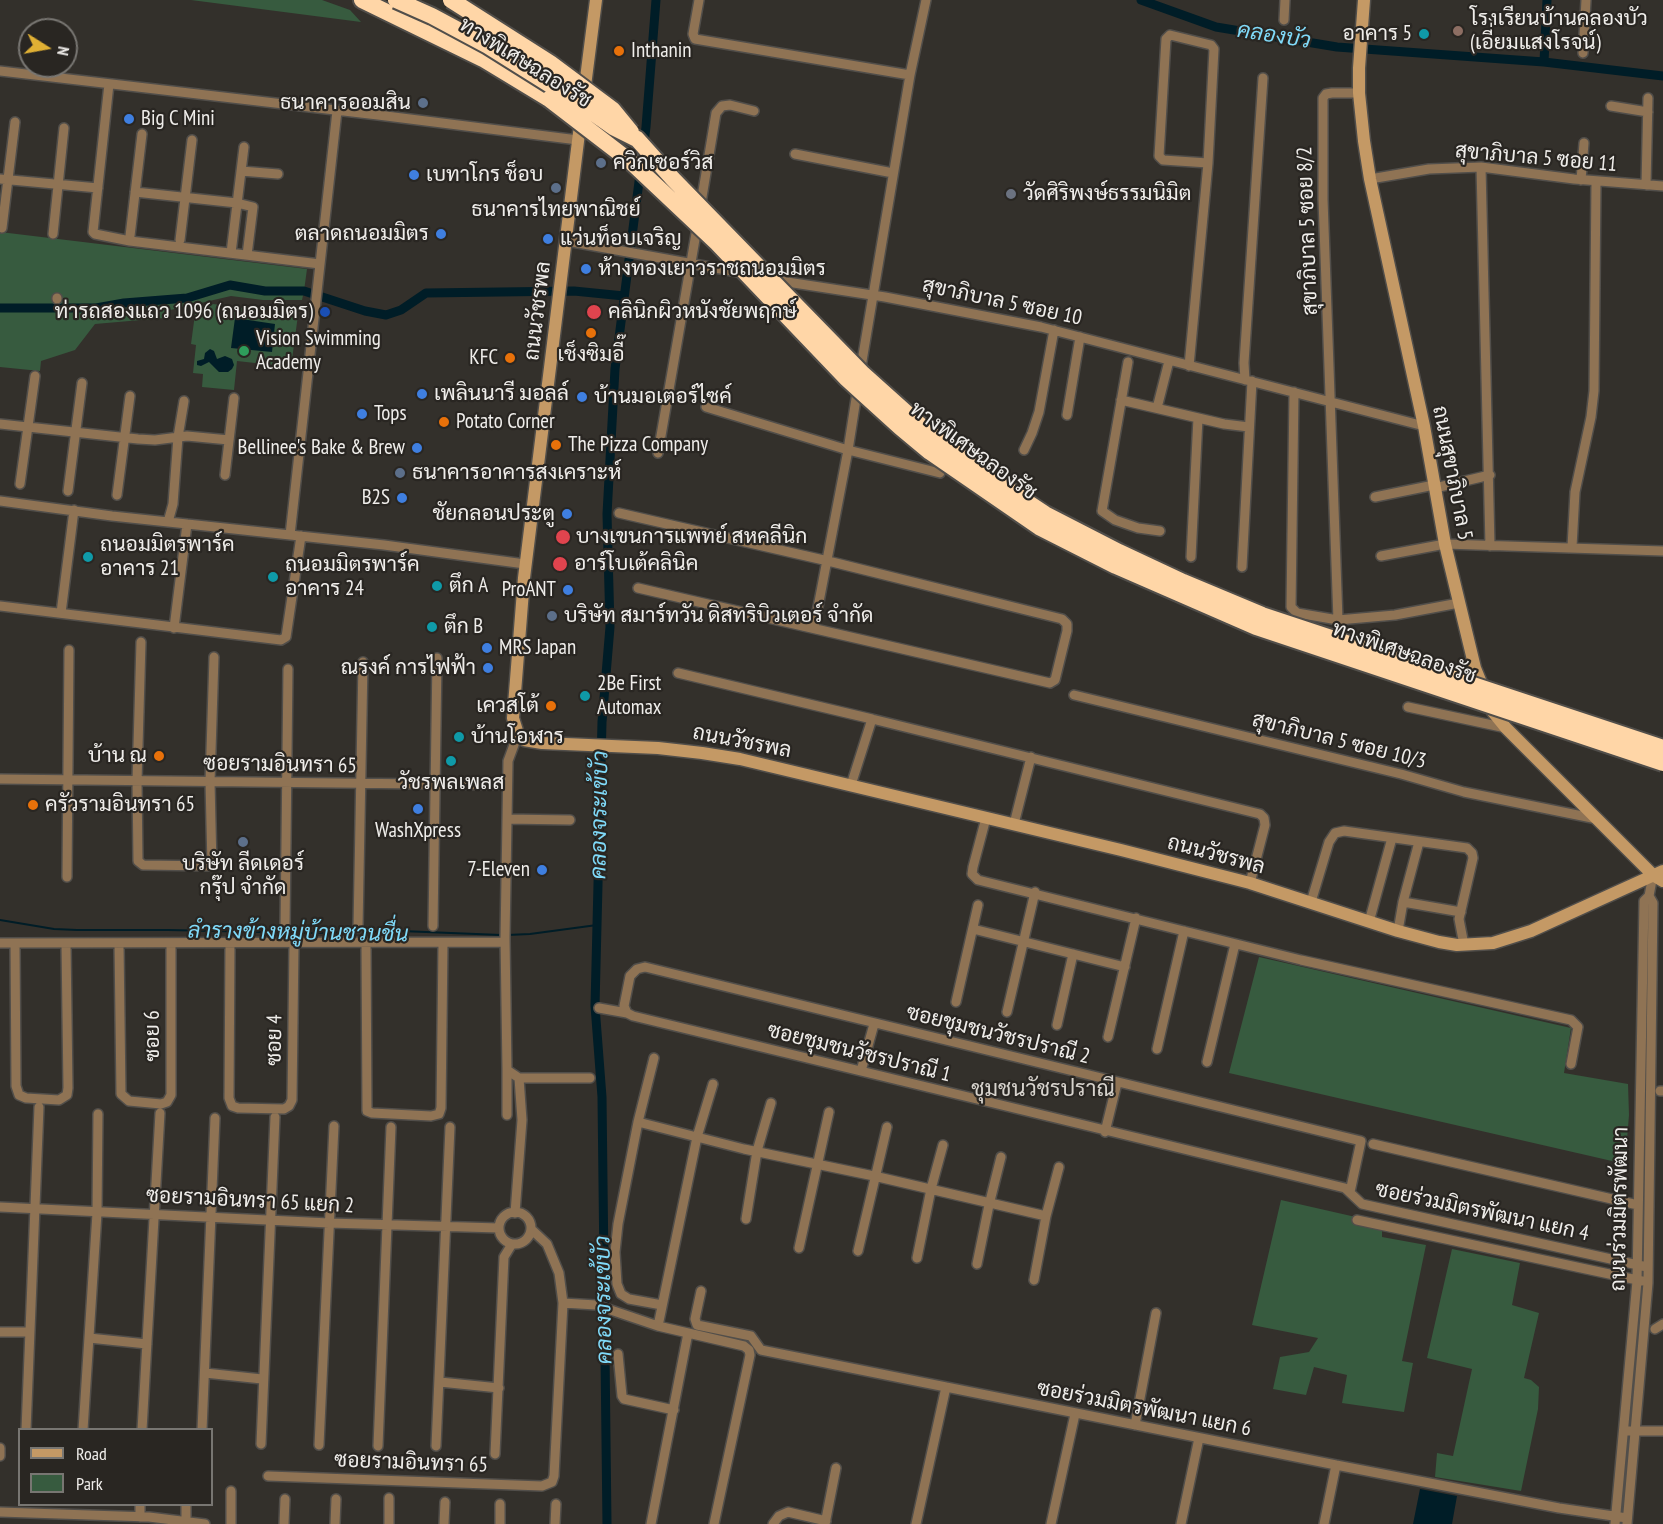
<!DOCTYPE html>
<meta charset="utf-8">
<style>
body{margin:0}
#map{position:relative;width:1663px;height:1524px;overflow:hidden;background:#33302b;font-family:"PT Sans Narrow",sans-serif}
canvas{display:block}
.legend{position:absolute;left:18px;top:1428px;width:195px;height:78px;box-sizing:border-box;background:#292622;border:2px solid #787672;margin:0;padding:8px 10px;list-style:none;font-size:18px;color:#efedea}
.legend li{display:flex;align-items:center;gap:12px;height:30px}
.legend b{width:30px;border:2px solid #787672}
.north{position:absolute;left:18px;top:18px;width:60px;height:60px;box-sizing:border-box;background:#292622;border:2px solid #787672;border-radius:50%;rotate:101deg;font-size:16px;font-weight:700;line-height:24px;text-align:center;color:#efedea}
.north::after{content:'';display:block;margin:auto;width:21px;height:27px;background:#e0b034;clip-path:polygon(50% 0,100% 100%,50% 72%,0 100%)}
</style>
<div id="map">
<canvas width="1663" height="1524"></canvas>
<ul class="legend">
<li><b style="height:8px;background:#c49965"></b>Road</li>
<li><b style="height:16px;background:#375b3f"></b>Park</li>
</ul>
<div class="north">N</div>
</div>
<script>
const g = document.querySelector('canvas').getContext('2d');
g.lineJoin = 'round';
function fillPath(path, color) { g.fillStyle = color; g.fill(path, 'evenodd'); }
const poly = rows => new Path2D(rows.map(r => 'M' + r).join(''));
function stroke(path, color, width, dash) { g.strokeStyle = color; g.lineWidth = width; g.lineCap = dash ? 'butt' : 'round'; g.setLineDash(dash || []); g.stroke(path); }
function label(font, color, halo, rows, align = 'center') {
  g.font = font + ' "PT Sans Narrow",Sarabun,sans-serif'; g.lineWidth = 4.5; g.setLineDash([]); g.textBaseline = 'middle'; g.strokeStyle = halo; g.fillStyle = color; for (const [text, x, y, turn = 0] of rows) {
    g.save(); g.translate(x, y); g.rotate((+turn || 0) * Math.PI / 180); g.textAlign = isNaN(turn) ? turn : align; if (halo) g.strokeText(text, 0, 0); g.fillText(text, 0, 0); g.restore();
  }
}
fillPath(poly([
 [191,0,322,0,350,10,361,22],
 [0,232,307,269,304,291,302,300,263,300,231,296,166,311,164,318,95,324,75,350,41,361,40,371,0,367],
 [213,304,298,315,291,367,237,361,234,390,202,387,203,374,193,373,196,345,191,344,195,314],
 [1259,957,1571,1028,1564,1073,1628,1084,1629,1115,1625,1164,1229,1073],
 [1281,1200,1382,1223,1382,1237,1426,1245,1402,1361,1413,1363,1404,1412,1342,1403,1347,1375,1314,1367,1306,1395,1273,1389,1280,1357,1309,1352,1318,1338,1252,1325],
 [1452,1249,1520,1263,1512,1305,1539,1313,1524,1378,1531,1380,1539,1387,1538,1409,1521,1491,1435,1477,1437,1453,1453,1456,1472,1369,1427,1358]
]), '#375b3f');
fillPath(poly([
 [235,318,275,324,272,352,231,348],
 [210,349,214,351,217,359,225,356,232,359,234,365,232,369,228,372,219,372,209,362,201,366,197,365,197,361,204,359,205,353],
 [1420,1489,1457,1496,1452,1524,1413,1524]
]), '#001d27');
stroke(poly([
 [0,920,54,929,77,930,168,930,310,933,401,931,501,935],
 [507,935,530,934,597,925]
]), '#001d27', 2);
stroke(poly([
 [1141,0,1216,27,1337,47,1544,62,1663,76],
 [1544,62,1547,0],
 [0,308,96,308,124,303,187,298,230,285,265,291,304,291,365,311,386,315,401,310,426,293,574,291,624,296],
 [607,1524,602,1097,595,1006,602,722,610,627,607,514,615,369,646,127,656,0]
]), '#001d27', 9);
const street = poly([
 [699,0,693,34,695,39,910,75],
 [1284,20,1285,0],
 [1583,53,1586,0],
 [0,71,378,115,578,140],
 [109,84,93,232,95,234,130,241,320,264],
 [1611,106,1648,112],
 [795,154,893,173],
 [1481,167,1490,546],
 [241,171,278,174],
 [0,179,98,188],
 [1370,179,1429,169,1481,167,1574,179,1663,186],
 [1581,180,1584,143],
 [1646,185,1648,98],
 [135,192,237,203,253,207,247,255],
 [700,209,716,113,722,106,730,105,754,111],
 [2,228,15,122],
 [53,234,64,128],
 [130,236,142,134],
 [180,240,192,140],
 [567,241,743,273],
 [231,253,244,147],
 [774,280,885,297,1041,327,1424,426],
 [57,298,57,299],
 [1128,362,1102,511,1115,520,1138,528,1160,531],
 [1189,366,1208,163,1214,49,1211,45,1170,35,1166,39,1159,156,1163,160,1208,163],
 [860,373,910,75,926,0],
 [1245,380,1244,363,1263,78],
 [1294,392,1291,607,1297,613,1338,620,1395,615,1459,603],
 [1121,400,1224,424,1249,427],
 [706,407,848,450,858,386],
 [1157,408,1169,361],
 [1067,415,1080,337],
 [0,424,138,439,155,440,187,436,229,440],
 [1024,450,1032,433,1039,412,1054,330],
 [658,453,698,222],
 [225,475,234,398],
 [20,484,35,376],
 [1435,488,1490,475],
 [68,491,82,383],
 [117,495,130,396],
 [1375,497,1434,485],
 [0,501,112,516,384,545,525,564],
 [619,513,828,561,1062,619,1067,624,1067,631,1055,680,1050,683,638,588],
 [168,522,173,504,178,437,184,401],
 [290,535,337,111],
 [1572,547,1575,492,1591,417,1594,391,1596,181],
 [1381,556,1445,544,1663,551],
 [1191,557,1198,418],
 [1242,567,1252,381],
 [0,606,281,640,286,637,301,536],
 [61,613,74,510],
 [1338,620,1323,199,1323,98,1326,94,1332,93,1359,93],
 [174,628,187,524],
 [814,628,848,450,940,473],
 [141,642,137,781,138,861,143,865,212,866,210,782,214,657],
 [678,673,872,719,851,785],
 [1074,695,1401,774,1464,792,1597,819],
 [1408,707,1506,728],
 [872,719,1260,814,1264,818,1265,825,1250,883],
 [0,779,507,785],
 [986,818,973,867,972,874,978,880,1301,960,1571,1020,1578,1027,1571,1064],
 [507,819,570,820],
 [1014,824,1031,757],
 [67,877,69,650],
 [1311,902,1329,842,1335,833,1344,831,1467,848,1472,853,1473,858,1459,919,1464,945],
 [1403,902,1461,912],
 [1369,922,1392,838],
 [433,926,437,658],
 [285,928,288,669],
 [358,928,363,662],
 [973,929,1125,967],
 [1398,931,1403,902,1419,842],
 [0,943,505,942],
 [15,943,16,1086,19,1095,26,1098,59,1100,67,1095,68,1088,66,944],
 [119,944,121,1094,129,1101,161,1104,167,1102,171,1095,171,944],
 [230,944,229,1098,232,1106,238,1108,284,1109,289,1106,292,1100,294,944],
 [366,944,367,1111,372,1113,431,1116,439,1114,441,1108,443,944],
 [956,1002,978,905],
 [599,1008,627,1013],
 [1007,1012,1035,892],
 [1057,1025,1073,954],
 [1108,1037,1136,918],
 [1157,1049,1184,931],
 [654,1058,638,1122,618,1224,615,1252,617,1284,621,1294,629,1299,662,1305],
 [1207,1062,1235,944],
 [861,1071,874,1024],
 [519,1078,590,1078],
 [1660,1091,1663,1091],
 [507,1115,507,1070],
 [638,1122,744,1149,874,1176,1046,1216],
 [1105,1132,1117,1083],
 [1373,1144,1638,1205],
 [1350,1192,1361,1141,645,967,637,969,630,976,624,1006,627,1013,633,1016,1345,1188,1362,1204,1647,1267],
 [0,1207,329,1223,499,1228],
 '499 1228a16 16 0 1 1 32 0a16 16 0 1 1-32 0Z',
 [515,1213,522,1120,519,1078,507,1070,505,938,508,761,518,734],
 [746,1219,757,1151,771,1103],
 [1357,1220,1642,1281],
 [799,1248,829,1112],
 [858,1251,887,1127],
 [917,1258,931,1189,943,1145],
 [977,1264,989,1205,1001,1157],
 [1034,1280,1046,1216,1059,1167],
 [701,1291,695,1319,697,1325,751,1336,761,1350,1336,1465,1559,1508,1627,1518],
 [563,1303,596,1305,658,1326,744,1346,749,1350,750,1355,714,1524],
 [658,1326,697,1137,713,1084],
 [1655,1329,1663,1324],
 [0,1332,30,1332],
 [89,1338,147,1344],
 [618,1354,622,1396,624,1399,674,1410],
 [205,1373,262,1379],
 [440,1382,499,1388],
 [1135,1425,1156,1313],
 [26,1430,39,1107],
 [83,1430,97,1213,98,1114],
 [142,1430,160,1113],
 [202,1430,215,1118],
 [1629,1431,1663,1431],
 [261,1444,275,1117],
 [319,1445,334,1126],
 [378,1446,391,1127],
 [436,1446,450,1127],
 [495,1454,504,1257,512,1244],
 [0,1456,0,1448],
 [268,1476,542,1486,552,1482,554,1476,563,1303,559,1273,547,1244,531,1229],
 [0,1512,149,1517,205,1524],
 [140,1517,140,1504],
 [186,1522,186,1504],
 [231,1524,231,1491],
 [284,1524,285,1499],
 [335,1524,336,1499],
 [389,1524,389,1498],
 [444,1524,445,1502],
 [500,1524,500,1504],
 [555,1524,556,1504],
 [651,1524,688,1333],
 [773,1524,779,1516,788,1512,826,1521],
 [825,1524,836,1468],
 [916,1524,946,1387],
 [1051,1524,1075,1414],
 [1181,1524,1199,1438],
 [1324,1524,1336,1465],
 [1615,1524,1637,1281,1644,901,1649,896,1653,875],
 [1627,1524,1648,1283,1653,903,1649,896]
]);
const secondary = poly([
 [1364,0,1359,68,1359,93,1364,141,1370,179,1424,426,1445,544,1475,668,1493,712,1506,728,1653,875,1663,881],
 [584,94,596,0],
 [581,117,524,578,513,718,518,734,524,740,542,743,658,748,702,753,740,759,1121,850,1250,883,1398,931,1439,942,1457,945,1493,943,1531,931,1663,871]
]);
const highway = poly([
 [362,0,483,59,549,99]
]);
stroke(street, '#514e4a', 12);
stroke(secondary, '#514e4a', 15);
stroke(highway, '#514e4a', 20);
stroke(street, '#8f7354', 9);
stroke(secondary, '#c49965', 12);
stroke(highway, '#ffd6a7', 16);
const highwayBridge = poly([
 [396,0,432,16,488,46,579,103,613,127,637,139,673,179,863,374,921,426,980,471,1045,514,1119,552,1183,582,1262,615,1663,748],
 [451,0,550,63,613,110,631,132],
 [549,99,631,162,717,243,846,378,900,427,930,452,1039,527,1116,566,1256,627,1663,763]
]);
stroke(highwayBridge, '#514e4a', 20, []);
stroke(highwayBridge, '#ffd6a7', 16);
for (const [x, y, r, color] of [
 [1458,31,6,"#8d6e63"],
 [1424,34,6,"#0f9aa8"],
 [619,51,6,"#e8710a"],
 [423,103,6,"#5c6f8a"],
 [129,119,6,"#3f7fe0"],
 [601,163,6,"#5c6f8a"],
 [414,175,6,"#3f7fe0"],
 [556,188,6,"#5c6f8a"],
 [1011,194,6,"#6b7280"],
 [441,234,6,"#3f7fe0"],
 [548,239,6,"#3f7fe0"],
 [586,269,6,"#3f7fe0"],
 [325,312,6,"#1a4fb4"],
 [594,312,8,"#e0444e"],
 [591,333,6,"#e8710a"],
 [244,351,6,"#2e9e5b"],
 [510,358,6,"#e8710a"],
 [422,394,6,"#3f7fe0"],
 [582,397,6,"#3f7fe0"],
 [362,414,6,"#3f7fe0"],
 [444,422,6,"#e8710a"],
 [556,445,6,"#e8710a"],
 [417,448,6,"#3f7fe0"],
 [400,473,6,"#5c6f8a"],
 [402,498,6,"#3f7fe0"],
 [567,514,6,"#3f7fe0"],
 [563,537,8,"#e0444e"],
 [88,557,6,"#0f9aa8"],
 [560,564,8,"#e0444e"],
 [273,577,6,"#0f9aa8"],
 [437,586,6,"#0f9aa8"],
 [568,590,6,"#3f7fe0"],
 [552,616,6,"#5c6f8a"],
 [432,627,6,"#0f9aa8"],
 [487,648,6,"#3f7fe0"],
 [488,668,6,"#3f7fe0"],
 [585,696,6,"#0f9aa8"],
 [551,706,6,"#e8710a"],
 [459,737,6,"#0f9aa8"],
 [159,756,6,"#e8710a"],
 [451,761,6,"#0f9aa8"],
 [33,805,6,"#e8710a"],
 [418,809,6,"#3f7fe0"],
 [243,842,6,"#5c6f8a"],
 [542,870,6,"#3f7fe0"]
]) { const dot = new Path2D(); dot.arc(x, y, r, 0, 2 * Math.PI); g.fillStyle = color; g.fill(dot); stroke(dot, '#292622', 2); }
label('21px', '#efedea', '#292622', [
 ["โรงเรียนบ้านคลองบัว",1470,19],
 ["(เอี่ยมแสงโรจน์)",1470,43],
 ["อาคาร 5",1412,34,"right"],
 ["Inthanin",631,51],
 ["ธนาคารออมสิน",411,103,"right"],
 ["Big C Mini",141,119],
 ["ควิกเซอร์วิส",613,163],
 ["เบทาโกร ช็อบ",426,175],
 ["วัดศิริพงษ์ธรรมนิมิต",1023,194],
 ["ธนาคารไทยพาณิชย์",556,210,"center"],
 ["ตลาดถนอมมิตร",429,234,"right"],
 ["แว่นท็อบเจริญ",560,239],
 ["ห้างทองเยาวราชถนอมมิตร",598,269],
 ["ท่ารถสองแถว 1096 (ถนอมมิตร)",313,312,"right"],
 ["คลินิกผิวหนังชัยพฤกษ์",608,312],
 ["Vision Swimming",256,339],
 ["Academy",256,363],
 ["เช็งซิมอี๊",591,355,"center"],
 ["KFC",498,358,"right"],
 ["เพลินนารี มอลล์",434,394],
 ["บ้านมอเตอร์ไซค์",594,397],
 ["Tops",374,414],
 ["Potato Corner",456,422],
 ["The Pizza Company",568,445],
 ["Bellinee's Bake & Brew",405,448,"right"],
 ["ธนาคารอาคารสงเคราะห์",412,473],
 ["B2S",390,498,"right"],
 ["ชัยกลอนประตู",555,514,"right"],
 ["บางเขนการแพทย์ สหคลีนิก",576,537],
 ["ถนอมมิตรพาร์ค",100,545],
 ["อาคาร 21",100,569],
 ["อาร์โบเต้คลินิค",574,564],
 ["ถนอมมิตรพาร์ค",285,565],
 ["อาคาร 24",285,589],
 ["ตึก A",449,586],
 ["ProANT",556,590,"right"],
 ["บริษัท สมาร์ทวัน ดิสทริบิวเตอร์ จำกัด",564,616],
 ["ตึก B",444,627],
 ["MRS Japan",499,648],
 ["ณรงค์ การไฟฟ้า",476,668,"right"],
 ["2Be First",597,684],
 ["Automax",597,708],
 ["เควสโต้",539,706,"right"],
 ["บ้านโอฬาร",471,737],
 ["บ้าน ณ",147,756,"right"],
 ["วัชรพลเพลส",451,783,"center"],
 ["ครัวรามอินทรา 65",45,805],
 ["WashXpress",418,831,"center"],
 ["บริษัท ลีดเดอร์",243,864,"center"],
 ["กรุ๊ป จำกัด",243,888,"center"],
 ["7-Eleven",530,870,"right"]
], 'left');
label('21px', '#efedea', '#292622', [
 ["ทางพิเศษฉลองรัช",525,63,32],
 ["สุขาภิบาล 5 ซอย 11",1536,158,5],
 ["สุขาภิบาล 5 ซอย 8/2",1308,231,-92],
 ["สุขาภิบาล 5 ซอย 10",1002,302,12],
 ["ถนนวัชรพล",538,311,-83],
 ["ทางพิเศษฉลองรัช",973,451,36],
 ["ถนนสุขาภิบาล 5",1452,473,79],
 ["ทางพิเศษฉลองรัช",1404,653,19],
 ["สุขาภิบาล 5 ซอย 10/3",1339,741,14],
 ["ถนนวัชรพล",742,742,11],
 ["ซอยรามอินทรา 65",280,765,1],
 ["ถนนวัชรพล",1216,855,15],
 ["ซอยชุมชนวัชรปราณี 2",998,1035,14],
 ["ซอย 6",153,1036,-90],
 ["ซอย 4",275,1040,-89],
 ["ซอยชุมชนวัชรปราณี 1",859,1053,14],
 ["ซอยรามอินทรา 65 แยก 2",250,1201,3],
 ["ถนนร่วมมิตรพัฒนา",1620,1209,-89],
 ["ซอยร่วมมิตรพัฒนา แยก 4",1482,1212,12],
 ["ซอยร่วมมิตรพัฒนา แยก 6",1144,1409,11],
 ["ซอยรามอินทรา 65",411,1463,2]
]);
label('italic 22px', '#80daf9', '#292622', [
 ["คลองบัว",1274,36,9],
 ["คลองจระเข้บัว",600,815,-89],
 ["ลำรางข้างหมู่บ้านชวนชื่น",298,933,1],
 ["คลองจระเข้บัว",604,1300,-91]
]);
label('22px', '#d7d3cd', '#292622', [
 ["ชุมชนวัชรปราณี",1043,1090]
]);
</script>
